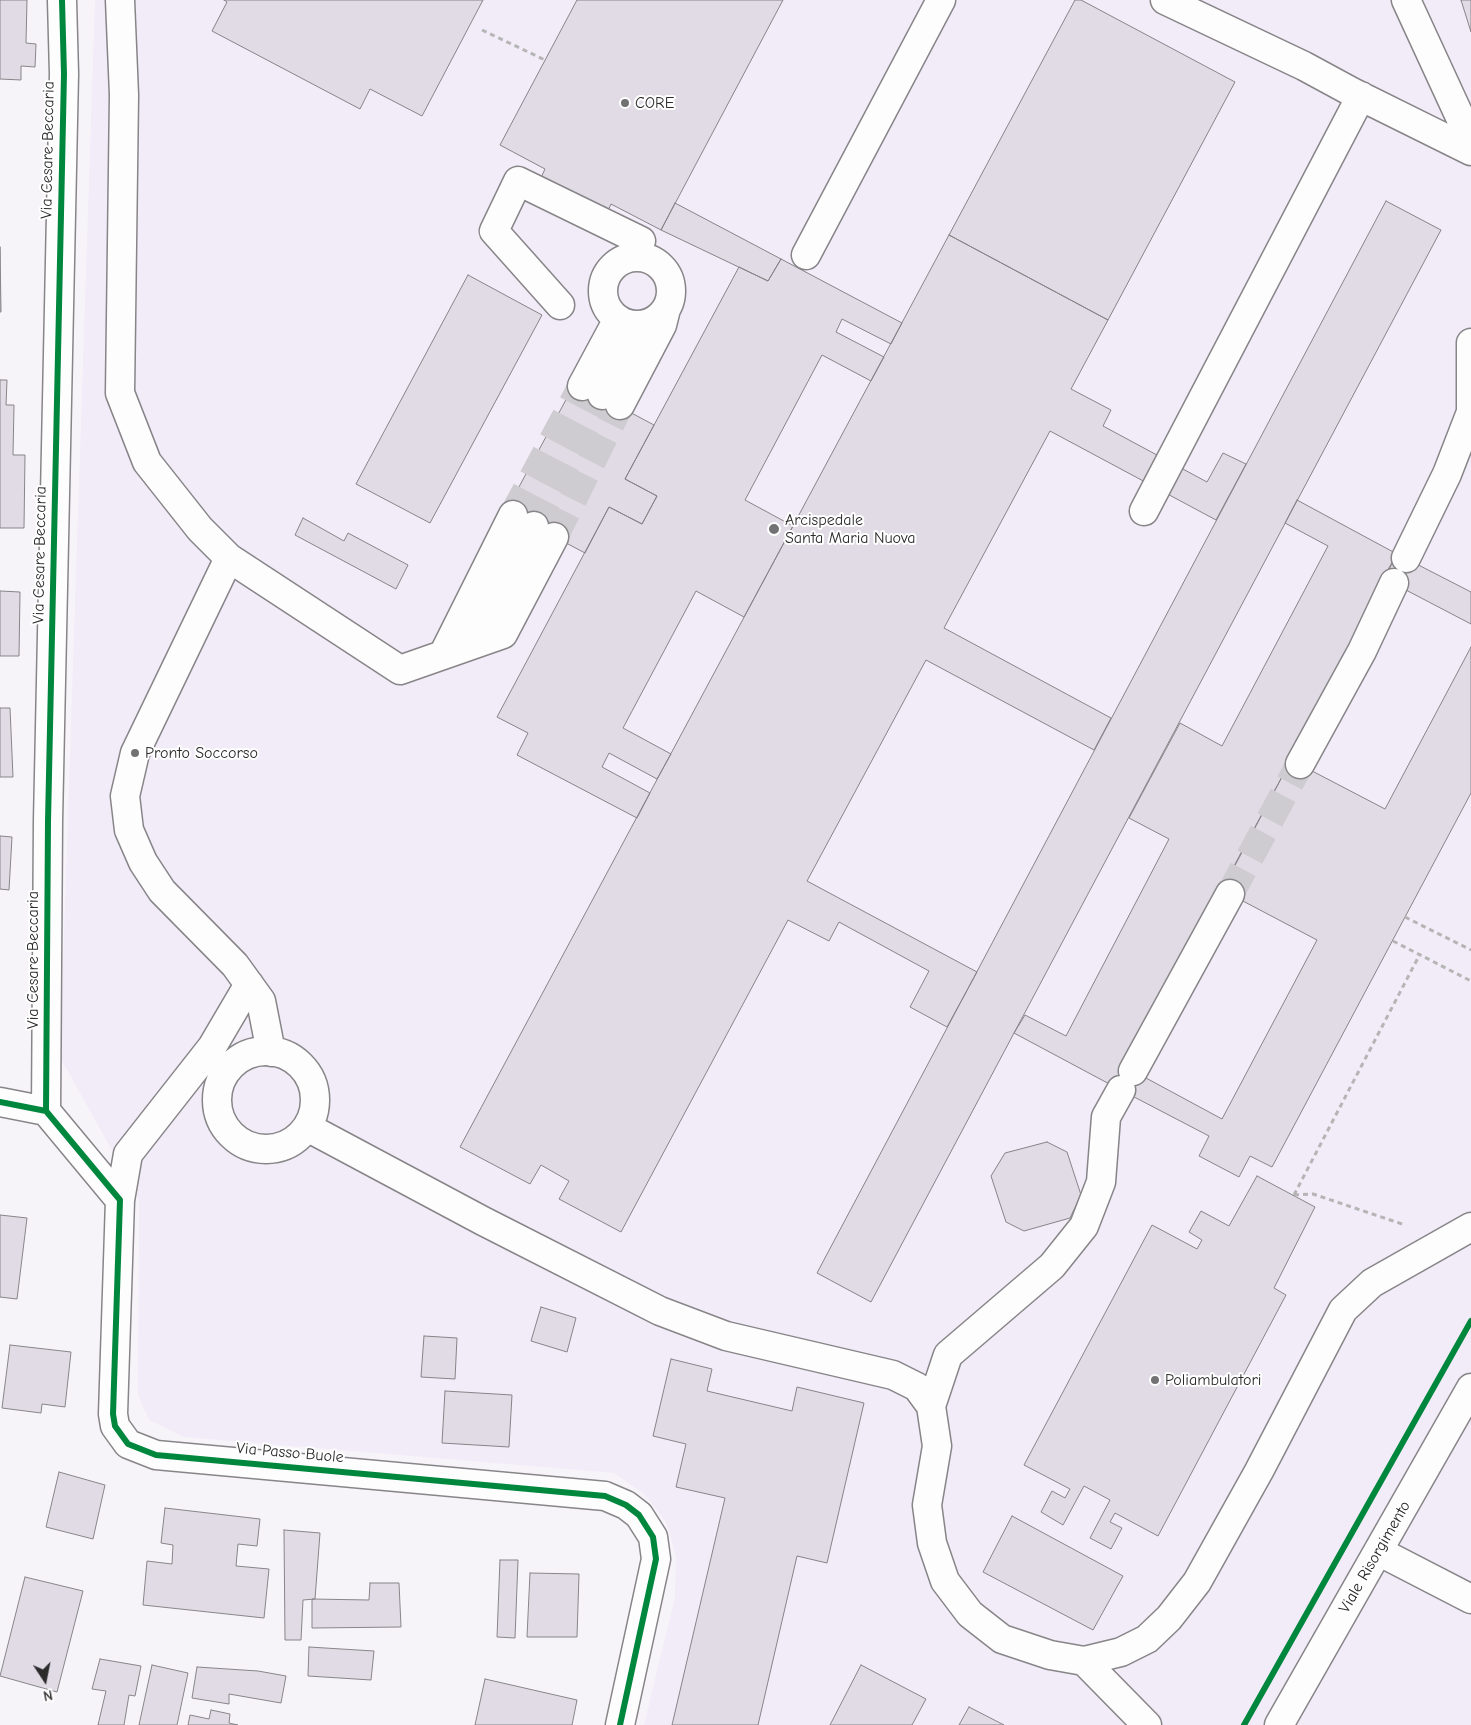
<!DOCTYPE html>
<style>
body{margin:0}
#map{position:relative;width:1471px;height:1725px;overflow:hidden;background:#f7f4f9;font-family:"Comic Neue",sans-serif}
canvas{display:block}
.north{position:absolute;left:20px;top:1655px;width:50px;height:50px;-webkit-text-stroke:4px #fff;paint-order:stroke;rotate:169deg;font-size:14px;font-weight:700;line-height:20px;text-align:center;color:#2b2b2b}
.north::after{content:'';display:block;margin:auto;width:18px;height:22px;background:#2b2b2b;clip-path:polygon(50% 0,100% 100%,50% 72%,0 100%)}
</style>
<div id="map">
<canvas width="1471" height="1725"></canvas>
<div class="north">N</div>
</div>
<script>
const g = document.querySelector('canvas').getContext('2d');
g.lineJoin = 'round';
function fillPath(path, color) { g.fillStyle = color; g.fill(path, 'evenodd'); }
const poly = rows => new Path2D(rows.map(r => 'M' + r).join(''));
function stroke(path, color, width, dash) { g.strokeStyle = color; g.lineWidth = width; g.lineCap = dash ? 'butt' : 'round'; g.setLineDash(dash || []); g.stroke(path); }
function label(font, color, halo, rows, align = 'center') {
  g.font = font + ' "Comic Neue",sans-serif'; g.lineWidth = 4; g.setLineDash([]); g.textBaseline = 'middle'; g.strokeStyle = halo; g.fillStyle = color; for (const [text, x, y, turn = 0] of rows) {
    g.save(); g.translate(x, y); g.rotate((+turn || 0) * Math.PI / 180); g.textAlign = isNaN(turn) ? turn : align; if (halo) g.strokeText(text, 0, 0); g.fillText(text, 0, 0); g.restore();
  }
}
fillPath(poly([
 [95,0,1471,0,1471,1725,644,1725,675,1597,676,1556,666,1522,643,1493,614,1473,184,1437,149,1420,138,1395,139,1199,60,1057]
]), '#f2ebf8');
const building = poly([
 [0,0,27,0,26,43,36,44,35,67,21,66,21,80,0,79,0,0],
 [224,0,483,0,422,116,370,89,360,109,212,31,227,2,224,0],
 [577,0,783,0,661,230,611,204,599,231,532,197,545,169,500,145,577,0],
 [1075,0,1081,0,1235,82,1108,320,949,235,1075,0],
 [1461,0,1471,0,1471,32,1461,0],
 [1386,201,1441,230,871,1302,817,1273,1386,201],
 [675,203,781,259,768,281,661,230,675,203],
 [949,235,1108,320,1071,389,1111,410,1103,426,1207,482,1223,453,1246,464,1216,520,1050,431,944,628,1111,718,1094,750,926,660,807,881,977,972,947,1027,910,1007,929,971,839,922,829,941,788,920,621,1232,559,1199,569,1181,541,1165,530,1184,460,1147,949,235],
 [0,247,1,312,0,312,0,247],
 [781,259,902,323,891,344,842,319,836,332,884,357,871,381,822,355,745,500,793,526,744,617,696,591,623,728,671,754,657,779,609,753,602,767,650,793,637,818,517,755,528,733,497,717,609,507,642,524,657,496,625,479,739,267,768,281,781,259],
 [468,275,542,315,430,523,356,484,468,275],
 [0,380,7,380,6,405,14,405,13,455,25,455,24,528,0,528,0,380],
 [575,383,654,425,625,479,657,496,642,524,609,507,585,553,506,511,575,383],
 [1297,500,1397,554,1291,760,1115,1087,1014,1033,1025,1015,1066,1036,1169,839,1129,818,1180,723,1222,746,1328,546,1285,523,1297,500],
 [303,518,344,541,348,533,408,565,396,589,295,535,303,518],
 [1397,554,1471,592,1471,624,1383,578,1397,554],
 [0,591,20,592,19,656,0,656,0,591],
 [1471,647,1471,793,1272,1167,1250,1156,1239,1177,1199,1156,1209,1136,1115,1087,1133,1071,1222,1119,1317,940,1222,890,1291,760,1385,809,1471,647],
 [0,708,10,708,13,777,0,777,0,708],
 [0,836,12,837,9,890,0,889,0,836],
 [1047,1142,1067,1152,1081,1195,1070,1218,1024,1231,1006,1222,991,1176,1005,1153,1047,1142],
 [1257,1176,1315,1207,1274,1288,1286,1295,1158,1536,1115,1513,1110,1522,1122,1528,1111,1549,1090,1538,1110,1500,1084,1486,1063,1525,1041,1512,1052,1491,1065,1498,1070,1489,1024,1465,1152,1225,1197,1249,1202,1240,1189,1232,1201,1211,1229,1226,1257,1176],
 [0,1215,27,1218,17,1299,0,1297,0,1215],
 [541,1307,576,1318,567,1352,531,1341,541,1307],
 [424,1336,457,1338,455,1379,421,1377,424,1336],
 [10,1345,71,1352,65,1407,42,1404,41,1413,2,1408,10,1345],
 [671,1359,712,1369,707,1391,792,1411,797,1387,864,1403,827,1563,797,1556,758,1725,672,1725,725,1498,676,1487,686,1444,653,1436,671,1359],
 [445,1391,512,1395,509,1447,442,1443,445,1391],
 [59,1472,105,1485,93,1539,46,1527,59,1472],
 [165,1508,260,1519,257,1546,238,1544,236,1566,269,1569,264,1618,143,1605,147,1561,172,1564,173,1545,161,1543,165,1508],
 [1012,1516,1123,1576,1093,1630,983,1572,1012,1516],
 [284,1530,320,1533,315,1599,303,1600,301,1640,285,1640,284,1530],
 [500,1560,518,1560,515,1638,497,1637,500,1560],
 [530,1573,579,1574,577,1637,527,1637,530,1573],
 [25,1577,83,1591,57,1692,0,1676,25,1577],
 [370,1583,399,1583,401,1627,312,1628,312,1599,369,1600,370,1583],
 [309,1647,374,1651,371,1680,308,1676,309,1647],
 [100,1659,141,1666,135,1696,129,1695,124,1725,98,1725,106,1691,92,1689,100,1659],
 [152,1665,188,1673,177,1725,139,1725,152,1665],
 [861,1665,926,1699,912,1725,830,1725,861,1665],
 [197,1667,258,1671,286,1676,281,1703,229,1694,229,1704,192,1698,197,1667],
 [485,1679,577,1700,572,1725,475,1725,485,1679],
 [969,1707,1004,1725,959,1725,969,1707],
 [211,1710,230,1714,229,1723,238,1725,188,1725,190,1715,209,1719,211,1710]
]);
fillPath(building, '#e1dbe6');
stroke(building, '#878588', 1);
stroke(poly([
 [513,515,582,386],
 [534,526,602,395],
 [554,537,620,405],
 [1230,894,1300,764]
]), '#ceccd0', 28, [28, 14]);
const minor = poly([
 [120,0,124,95,120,393,147,462,200,529,229,558,400,670,503,634,554,537],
 [1165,0,1304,66,1352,92,1471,151],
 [1406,0,1471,141],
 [806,255,941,0],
 '603 291a34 34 0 1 1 68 0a34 34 0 1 1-68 0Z',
 [560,305,494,231,518,181,641,241,630,257],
 [582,386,618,319],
 [602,395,640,325],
 [620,405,662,325,666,309],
 [1144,511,1361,96],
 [229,558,135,753,125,796,129,830,143,862,162,891,235,965,261,1001,271,1052],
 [1406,558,1447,474,1471,412,1471,343],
 [474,644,534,526],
 [443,655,513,515],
 [1300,764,1362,651,1394,583],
 '217 1100a49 49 0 1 1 98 0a49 49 0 1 1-98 0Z',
 [1133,1071,1230,894],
 [0,1102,46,1111,120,1200,113,1414,115,1426,128,1444,156,1455,605,1496,626,1505,639,1515,653,1537,656,1559,620,1725],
 [46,1111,48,821,64,74,62,0],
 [307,1127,483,1221,660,1311,726,1336,893,1375,917,1387,931,1406,937,1446,927,1505,932,1543,945,1581,970,1614,1002,1639,1050,1655,1084,1661,1121,1652,1147,1639,1169,1618,1197,1582,1259,1471,1343,1310,1372,1283,1471,1227],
 [120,1200,128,1154,212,1047,249,984],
 [931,1406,948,1355,1052,1266,1084,1226,1101,1182,1106,1117,1121,1090],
 [1378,1551,1471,1599],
 [1084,1661,1147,1725],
 [1279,1725,1471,1388]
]);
stroke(minor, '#878588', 31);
stroke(poly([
 [482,30,545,60],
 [1405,917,1471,950],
 [1393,941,1471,981],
 [1294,1195,1420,954],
 [1294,1195,1313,1194,1405,1225]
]), '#b6b5b6', 3, [5, 4]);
stroke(minor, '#fefdfe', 28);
stroke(poly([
 [0,1102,46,1111,120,1200,113,1414,115,1426,128,1444,156,1455,605,1496,626,1505,639,1515,653,1537,656,1559,620,1725],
 [46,1111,48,821,64,74,62,0],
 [1244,1725,1471,1321]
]), '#00873e', 6);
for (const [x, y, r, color] of [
 [625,103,5,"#727173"],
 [774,529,6,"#727173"],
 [135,753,5,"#727173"],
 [1155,1380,5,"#727173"]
]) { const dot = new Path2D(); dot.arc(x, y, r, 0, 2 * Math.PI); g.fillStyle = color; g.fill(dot); stroke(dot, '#fff', 2); }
label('16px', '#2b2b2b', '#fff', [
 ["CORE",635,103],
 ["Arcispedale",785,520],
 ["Santa Maria Nuova",785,538],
 ["Pronto Soccorso",145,753],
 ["Poliambulatori",1165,1380]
], 'left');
label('16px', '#2b2b2b', '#fff', [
 ["Via Cesare Beccaria",48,150,-89],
 ["Via Cesare Beccaria",40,555,-89],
 ["Via Cesare Beccaria",33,960,-90],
 ["Via Passo Buole",290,1453,5],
 ["Viale Risorgimento",1375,1557,-60]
]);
</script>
